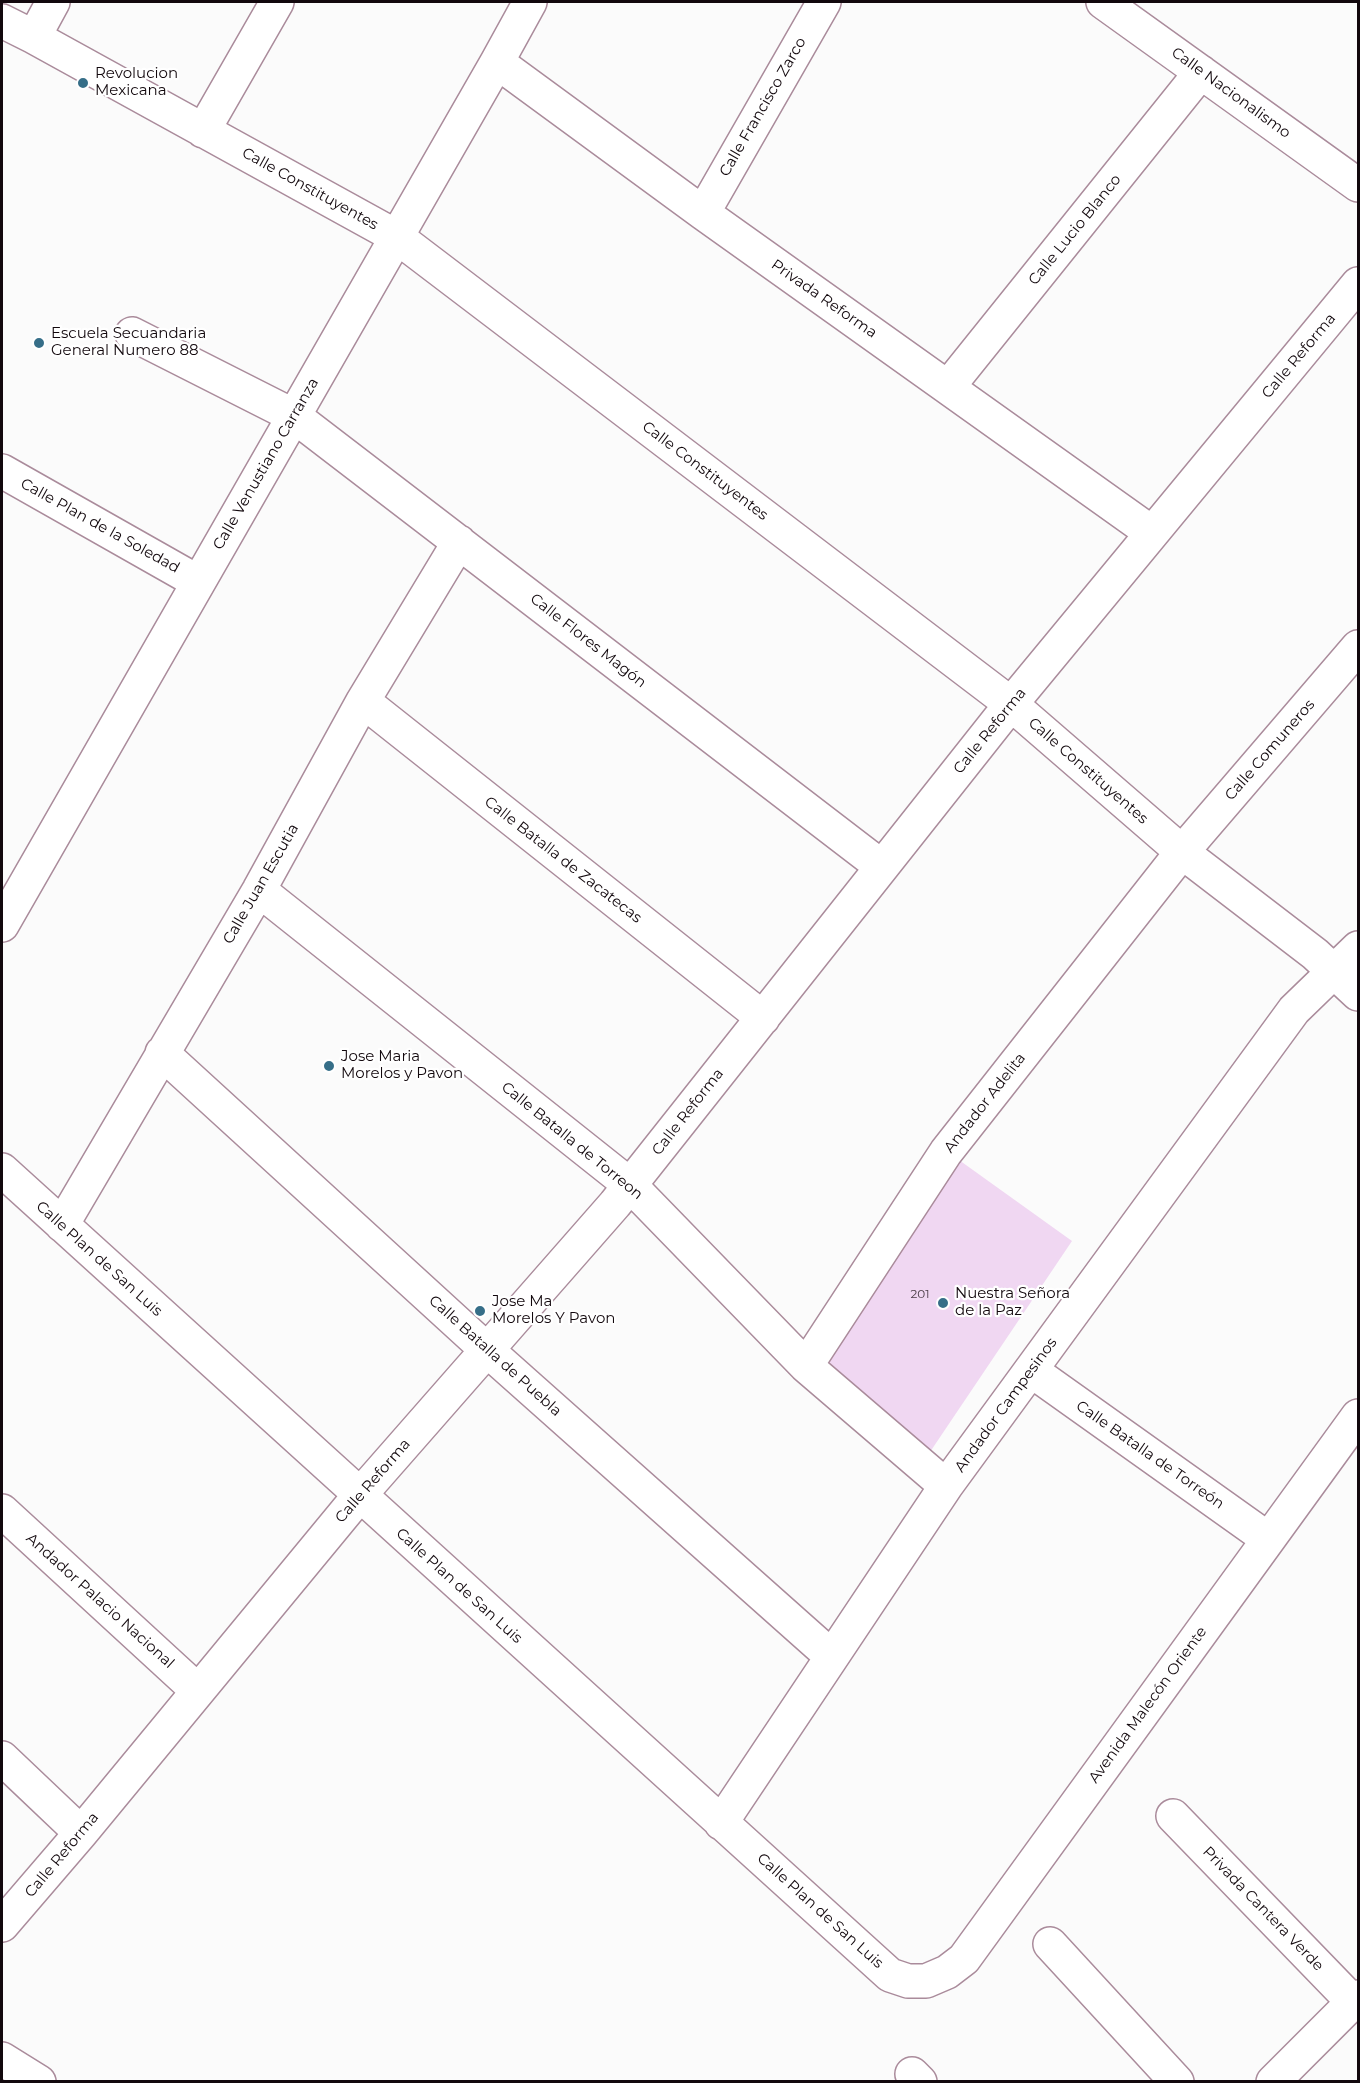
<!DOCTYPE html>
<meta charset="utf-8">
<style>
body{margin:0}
#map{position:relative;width:1360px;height:2083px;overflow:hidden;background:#fbfbfb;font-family:Montserrat,sans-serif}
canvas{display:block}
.frame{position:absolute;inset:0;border:3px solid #12080d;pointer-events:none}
</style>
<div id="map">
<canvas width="1360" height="2083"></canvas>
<div class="frame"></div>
</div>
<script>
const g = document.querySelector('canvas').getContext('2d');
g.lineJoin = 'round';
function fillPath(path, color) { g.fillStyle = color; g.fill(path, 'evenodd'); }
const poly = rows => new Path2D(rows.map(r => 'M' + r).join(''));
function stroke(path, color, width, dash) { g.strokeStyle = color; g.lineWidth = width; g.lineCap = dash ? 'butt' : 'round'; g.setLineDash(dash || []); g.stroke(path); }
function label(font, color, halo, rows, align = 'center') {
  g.font = font + ' Montserrat,sans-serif'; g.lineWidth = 4.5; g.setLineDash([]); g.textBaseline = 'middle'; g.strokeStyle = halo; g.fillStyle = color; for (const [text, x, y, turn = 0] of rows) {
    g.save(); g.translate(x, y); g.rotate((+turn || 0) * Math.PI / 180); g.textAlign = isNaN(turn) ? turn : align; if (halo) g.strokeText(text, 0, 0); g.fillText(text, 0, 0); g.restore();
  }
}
fillPath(poly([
 [952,1155,1072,1241,928,1455,816,1366]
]), '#f0d7f2');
const street = poly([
 [1103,2,1358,185],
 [2,21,34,37,397,237,1011,704,1182,852,1315,954,1358,994],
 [34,37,53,2],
 [497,62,703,213,1152,533],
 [203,131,277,2],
 [703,213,824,2],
 [132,334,294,416,882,867],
 [948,387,1201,72],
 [2,471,198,582],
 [363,701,763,1018],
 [259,890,630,1185,806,1366,946,1486],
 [2,925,497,62,530,2],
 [162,1053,487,1350,831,1656],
 [2,1170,890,1975,908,1981,926,1981,947,1972,964,1959,1358,1416],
 [62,1225,259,890,363,701,459,542],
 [806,1366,946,1152,1182,852,1358,647],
 [1032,1371,1268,1539],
 [2,1511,198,1691],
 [2,1758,81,1833],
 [1173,1816,1353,2002],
 [721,1823,946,1486,1294,1010,1358,948],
 [2,1925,81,1833,359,1496,615,1204,1011,704,1358,284],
 [1050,1944,1177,2082],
 [2,2059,39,2082],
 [912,2074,920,2082],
 [1273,2082,1358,1997]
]);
stroke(street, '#aa8b9b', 36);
stroke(street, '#fff', 33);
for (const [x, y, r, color] of [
 [83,83,6,"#366e88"],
 [39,343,6,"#366e88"],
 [329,1066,6,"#366e88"],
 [943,1303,6,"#366e88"],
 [480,1311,6,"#366e88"]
]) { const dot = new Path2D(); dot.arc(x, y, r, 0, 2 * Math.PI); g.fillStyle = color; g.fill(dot); stroke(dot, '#fff', 2); }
label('12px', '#4a3c46', null, [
 ["201",920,1294]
]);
label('15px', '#12080d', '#fff', [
 ["Revolucion",95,74],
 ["Mexicana",95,91],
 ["Escuela Secuandaria",51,334],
 ["General Numero 88",51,351],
 ["Jose Maria",341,1057],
 ["Morelos y Pavon",341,1074],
 ["Nuestra Señora",955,1294],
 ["de la Paz",955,1311],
 ["Jose Ma",492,1302],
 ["Morelos Y Pavon",492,1319]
], 'left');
label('15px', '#12080d', '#fff', [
 ["Calle Nacionalismo",1231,93,36],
 ["Calle Francisco Zarco",763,107,-60],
 ["Calle Constituyentes",310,189,29],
 ["Calle Lucio Blanco",1075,230,-51],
 ["Privada Reforma",824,299,35],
 ["Calle Reforma",1299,356,-50],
 ["Calle Venustiano Carranza",266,464,-60],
 ["Calle Constituyentes",705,471,37],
 ["Calle Plan de la Soledad",100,526,29],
 ["Calle Flores Magón",588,641,38],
 ["Calle Reforma",990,731,-51],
 ["Calle Comuneros",1270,750,-49],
 ["Calle Constituyentes",1088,771,41],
 ["Calle Batalla de Zacatecas",563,860,38],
 ["Calle Juan Escutia",261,884,-60],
 ["Andador Adelita",985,1103,-52],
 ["Calle Reforma",688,1112,-52],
 ["Calle Batalla de Torreon",572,1141,39],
 ["Calle Plan de San Luis",99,1259,42],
 ["Calle Batalla de Puebla",495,1356,42],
 ["Andador Campesinos",1006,1405,-54],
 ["Calle Batalla de Torreón",1150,1455,35],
 ["Calle Reforma",373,1481,-49],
 ["Calle Plan de San Luis",459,1586,42],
 ["Andador Palacio Nacional",100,1601,42],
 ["Avenida Malecón Oriente",1148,1705,-54],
 ["Calle Reforma",62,1855,-50],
 ["Privada Cantera Verde",1263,1909,46],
 ["Calle Plan de San Luis",820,1911,42]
]);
</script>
